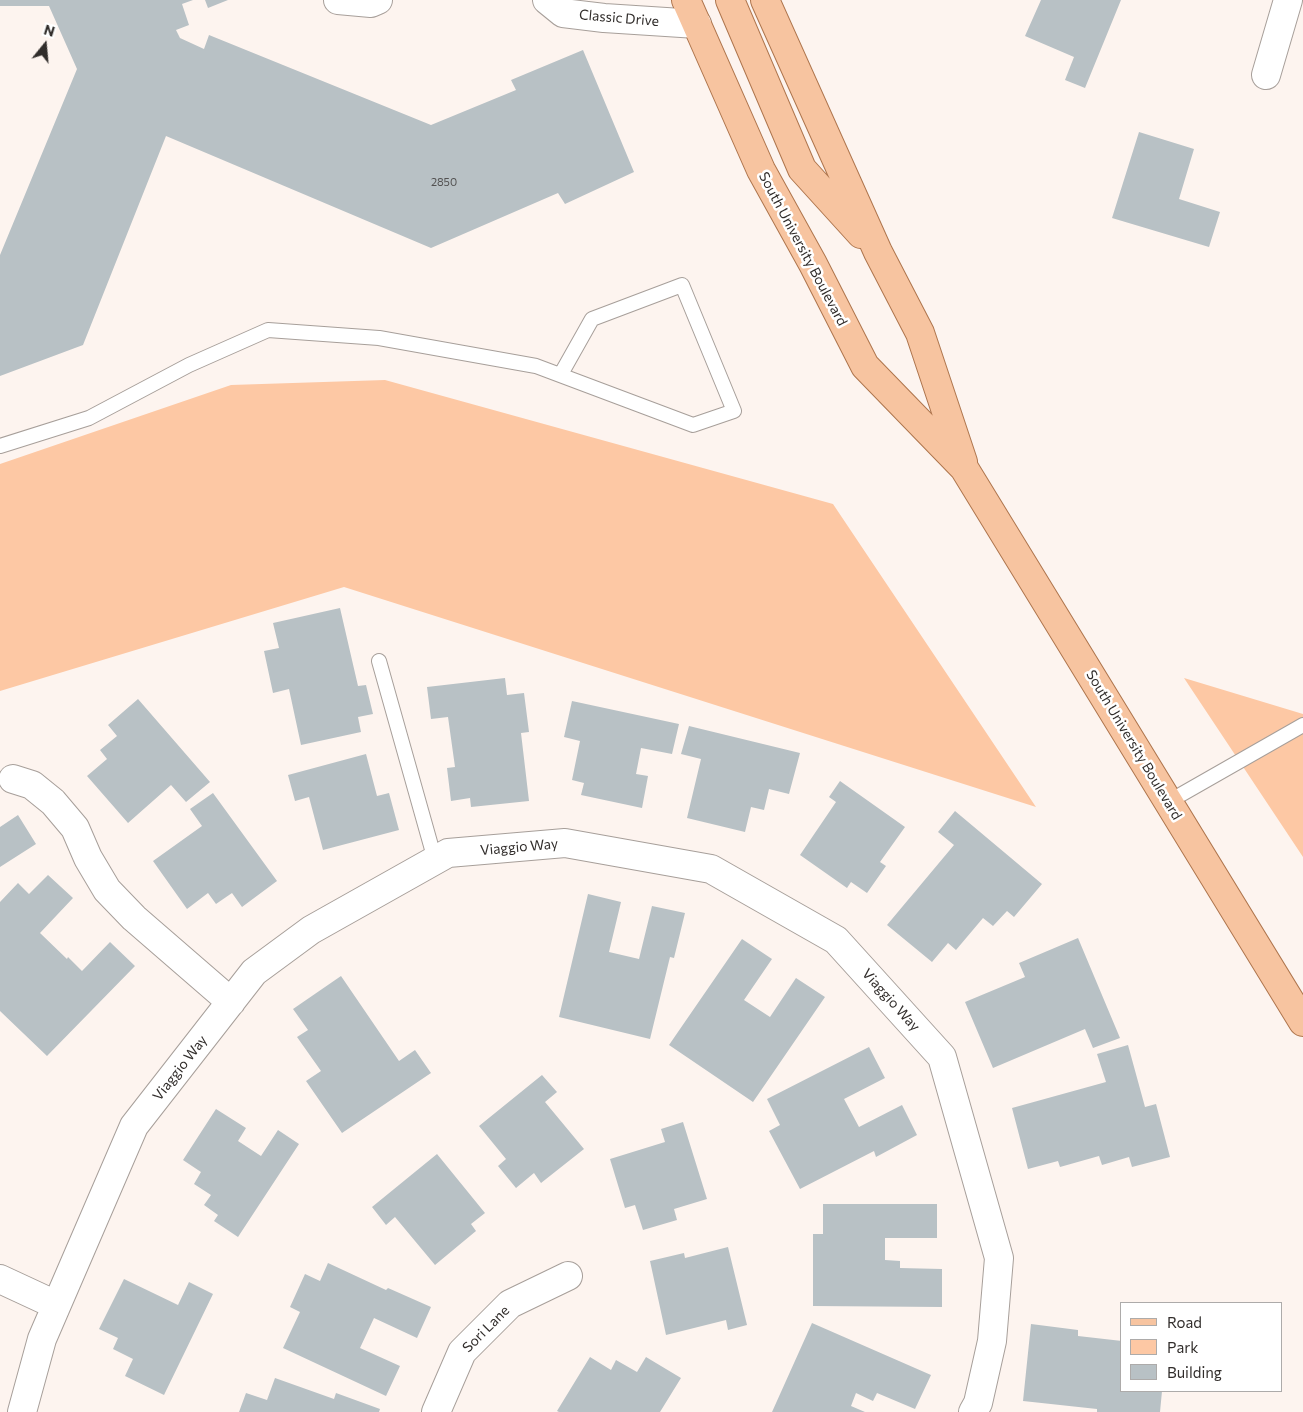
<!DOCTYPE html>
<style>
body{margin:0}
#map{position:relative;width:1303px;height:1412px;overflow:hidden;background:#fdf4ef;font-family:Commissioner,sans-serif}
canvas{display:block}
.legend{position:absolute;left:1120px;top:1302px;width:162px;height:90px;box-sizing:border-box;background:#fff;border:1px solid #adabaa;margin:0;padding:6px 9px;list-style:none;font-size:15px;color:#312d2b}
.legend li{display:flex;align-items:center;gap:10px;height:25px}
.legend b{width:25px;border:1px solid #adabaa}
.north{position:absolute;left:20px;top:20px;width:50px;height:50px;-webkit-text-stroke:4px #fff;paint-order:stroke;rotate:17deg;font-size:14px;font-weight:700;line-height:20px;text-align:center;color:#312d2b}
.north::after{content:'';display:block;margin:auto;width:18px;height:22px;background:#312d2b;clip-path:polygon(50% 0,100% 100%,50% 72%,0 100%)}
</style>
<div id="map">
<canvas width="1303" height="1412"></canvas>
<ul class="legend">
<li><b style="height:6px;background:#f7c4a0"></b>Road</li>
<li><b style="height:14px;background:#fdc8a4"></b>Park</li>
<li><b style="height:14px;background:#b8c1c5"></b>Building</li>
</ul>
<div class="north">N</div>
</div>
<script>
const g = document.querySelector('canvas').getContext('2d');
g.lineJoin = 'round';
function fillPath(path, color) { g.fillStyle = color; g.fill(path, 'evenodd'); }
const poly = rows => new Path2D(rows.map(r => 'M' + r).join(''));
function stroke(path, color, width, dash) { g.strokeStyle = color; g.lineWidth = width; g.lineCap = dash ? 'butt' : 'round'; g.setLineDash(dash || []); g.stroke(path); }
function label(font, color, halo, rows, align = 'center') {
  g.font = font + ' Commissioner,sans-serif'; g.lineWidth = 5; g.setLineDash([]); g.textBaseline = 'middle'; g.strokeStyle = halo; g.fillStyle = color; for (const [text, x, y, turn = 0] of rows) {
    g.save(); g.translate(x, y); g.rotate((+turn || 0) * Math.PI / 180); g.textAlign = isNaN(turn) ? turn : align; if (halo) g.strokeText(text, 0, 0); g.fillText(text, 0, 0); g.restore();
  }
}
fillPath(poly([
 [385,380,833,504,1036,807,344,587,0,691,0,464,231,385],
 [1184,678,1303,714,1303,857]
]), '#fdc8a4');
fillPath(poly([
 [0,0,193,0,182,4,189,25,176,30,180,38,204,49,209,35,431,125,516,90,511,80,583,50,634,172,565,204,558,193,431,248,166,136,83,345,0,376,0,255,77,69,49,6,0,6],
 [205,0,228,0,208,8],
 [1041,0,1121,0,1085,88,1065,80,1074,57,1025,36],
 [1139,132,1194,149,1179,199,1220,212,1209,247,1112,218],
 [340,608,358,686,366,685,373,714,358,717,361,732,301,745,289,689,273,693,264,651,279,648,273,623],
 [505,678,507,695,524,693,529,732,521,733,529,801,471,807,470,798,451,801,447,768,455,767,448,717,431,719,427,687],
 [138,699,210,782,186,802,171,785,128,823,87,776,107,759,100,750,117,736,108,725],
 [572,701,679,724,672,754,641,748,636,774,648,776,642,808,581,795,584,783,572,780,580,741,564,737],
 [689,726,800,753,789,794,769,789,764,810,751,807,745,832,687,818,701,759,681,754],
 [366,754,377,796,389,793,399,830,323,850,309,797,295,801,288,775],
 [840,781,905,827,880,862,886,866,867,893,851,882,847,888,800,855,836,802,829,797],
 [213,793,277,881,242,907,232,893,216,904,208,893,187,909,153,861,202,826,190,809],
 [955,811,1042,884,1014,917,1007,911,993,926,983,918,956,950,948,943,932,962,887,925,954,845,938,832],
 [18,815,36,844,0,867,0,827],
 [48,875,73,898,40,933,67,959,68,957,82,971,110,942,135,966,47,1056,0,1011,0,902,18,883,29,894],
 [588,894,621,902,609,952,639,959,652,906,685,913,674,958,670,957,650,1039,559,1017],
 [1078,938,1120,1038,1093,1048,1085,1029,993,1068,965,1002,1025,977,1019,963],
 [742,939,772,959,744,1000,770,1017,796,978,825,997,753,1102,669,1045],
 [341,976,399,1061,415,1050,431,1073,342,1133,306,1081,321,1071,297,1037,308,1030,293,1009],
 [1128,1045,1145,1107,1156,1104,1170,1157,1132,1167,1129,1157,1102,1165,1099,1156,1060,1167,1058,1161,1028,1169,1012,1108,1106,1082,1097,1054],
 [869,1047,885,1078,844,1099,859,1127,902,1105,917,1135,876,1157,874,1151,800,1189,769,1131,780,1125,767,1099],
 [542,1075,557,1092,545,1102,584,1149,541,1183,534,1173,516,1188,498,1166,506,1159,479,1126],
 [216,1109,246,1128,238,1141,261,1156,278,1130,299,1144,238,1237,214,1221,218,1215,204,1205,211,1195,194,1184,201,1172,183,1160],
 [683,1122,707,1199,674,1209,677,1220,643,1230,635,1205,625,1208,610,1159,665,1142,661,1129],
 [437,1154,485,1213,471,1224,476,1231,435,1265,395,1217,386,1225,372,1207],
 [823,1204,937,1204,937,1238,885,1238,885,1260,900,1261,900,1268,942,1269,942,1307,813,1306,813,1234,823,1234],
 [728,1247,747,1325,728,1330,726,1320,666,1335,650,1261,684,1253,685,1258],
 [328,1263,386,1290,388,1288,431,1307,417,1338,374,1318,360,1348,400,1366,386,1396,283,1348,300,1312,290,1307,305,1274,320,1281],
 [124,1279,178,1305,189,1282,213,1294,164,1395,125,1376,133,1359,113,1349,118,1338,99,1329],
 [812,1323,931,1375,915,1409,877,1393,873,1401,856,1393,851,1406,865,1412,772,1412],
 [1031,1324,1078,1330,1078,1336,1122,1341,1122,1391,1162,1391,1160,1412,1097,1412,1097,1409,1023,1401],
 [590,1357,611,1370,616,1360,637,1372,646,1357,681,1378,660,1412,559,1412,557,1411],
 [275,1378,334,1399,336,1393,380,1409,379,1412,239,1412,246,1393,267,1400]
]), '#b8c1c5');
const service = poly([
 [0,446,89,418,189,365,268,330,379,338,536,366,693,425,734,411,682,285,592,319,561,374],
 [379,661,435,860],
 [1168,802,1303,725]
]);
const minor = poly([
 [338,0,371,3,378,0],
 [547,0,563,13,604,18,697,24],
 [1266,75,1288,0],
 [13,779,32,785,53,802,75,828,88,858,107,890,134,918,231,1002],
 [0,1279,56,1305],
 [22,1412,42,1339,134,1126,254,972,311,930,448,853,565,843,711,869,836,940,942,1057,999,1258,992,1341,978,1403,973,1412],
 [436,1412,462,1352,510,1304,568,1276]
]);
const primary = poly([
 [686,0,761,170,813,264,865,366,964,468,1303,1022],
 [730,0,802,169,861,234],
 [765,0,878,252,920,333,963,462]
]);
stroke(service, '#a79f9a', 16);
stroke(minor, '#a79f9a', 30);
stroke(primary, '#ae754d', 30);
stroke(service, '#fff', 14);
stroke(minor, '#fff', 28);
stroke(primary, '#f7c4a0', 28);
label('11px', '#535252', null, [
 ["2850",444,182]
]);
label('14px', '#312d2b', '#fff', [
 ["Classic Drive",619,18,5],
 ["South University Boulevard",803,249,62],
 ["South University Boulevard",1134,745,59],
 ["Viaggio Way",519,847,-5],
 ["Viaggio Way",891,1000,48],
 ["Viaggio Way",180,1068,-52],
 ["Sori Lane",486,1329,-45]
]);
</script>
